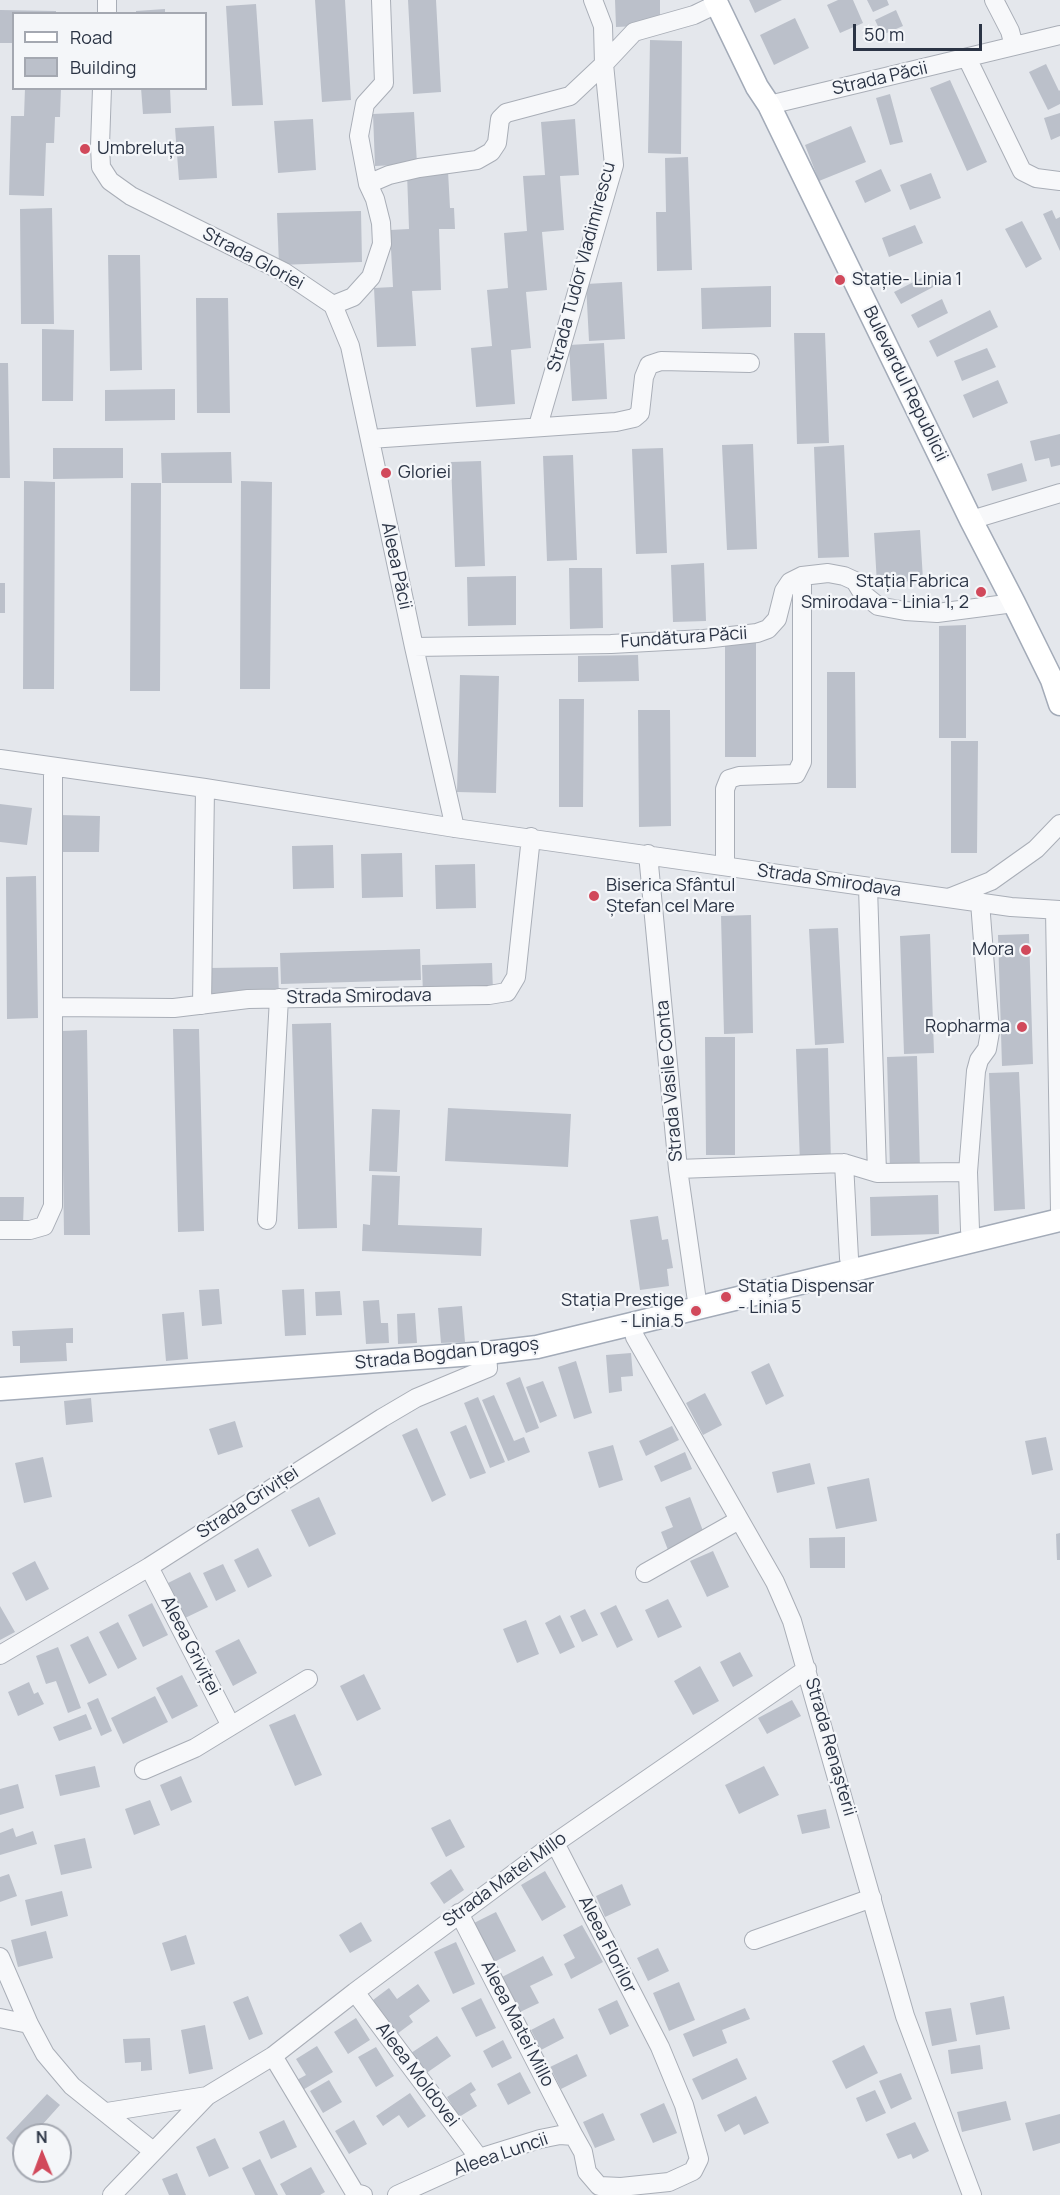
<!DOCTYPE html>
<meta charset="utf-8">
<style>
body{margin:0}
#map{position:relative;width:1060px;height:2195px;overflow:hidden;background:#e4e7ec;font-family:Manrope,sans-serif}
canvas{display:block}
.legend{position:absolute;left:12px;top:12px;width:195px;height:78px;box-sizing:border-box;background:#f4f6f9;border:2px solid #a4a8b1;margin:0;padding:8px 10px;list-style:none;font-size:18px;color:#2b3445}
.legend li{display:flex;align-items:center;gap:12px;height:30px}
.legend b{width:30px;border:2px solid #a4a8b1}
.north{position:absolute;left:12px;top:2123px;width:60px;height:60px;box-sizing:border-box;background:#f4f6f9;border:2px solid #a4a8b1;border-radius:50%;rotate:359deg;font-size:16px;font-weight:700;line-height:24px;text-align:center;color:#2b3445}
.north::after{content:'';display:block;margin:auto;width:21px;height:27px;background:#d1495b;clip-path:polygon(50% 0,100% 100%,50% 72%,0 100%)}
.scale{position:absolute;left:853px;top:24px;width:129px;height:27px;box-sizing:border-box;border:3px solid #2b3445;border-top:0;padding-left:8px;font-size:18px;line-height:21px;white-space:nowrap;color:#2b3445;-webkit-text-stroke:4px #f4f6f9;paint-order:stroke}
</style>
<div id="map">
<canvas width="1060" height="2195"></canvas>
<ul class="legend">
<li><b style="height:8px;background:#fff"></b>Road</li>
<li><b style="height:16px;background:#bbc0ca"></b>Building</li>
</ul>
<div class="north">N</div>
<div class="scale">50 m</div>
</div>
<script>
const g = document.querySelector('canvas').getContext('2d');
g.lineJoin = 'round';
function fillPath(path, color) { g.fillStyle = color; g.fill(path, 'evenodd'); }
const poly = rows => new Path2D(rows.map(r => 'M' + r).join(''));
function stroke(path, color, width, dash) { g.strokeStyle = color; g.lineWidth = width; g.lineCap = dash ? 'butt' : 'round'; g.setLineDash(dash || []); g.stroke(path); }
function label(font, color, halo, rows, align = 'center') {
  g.font = font + ' Manrope,sans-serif'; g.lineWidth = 4.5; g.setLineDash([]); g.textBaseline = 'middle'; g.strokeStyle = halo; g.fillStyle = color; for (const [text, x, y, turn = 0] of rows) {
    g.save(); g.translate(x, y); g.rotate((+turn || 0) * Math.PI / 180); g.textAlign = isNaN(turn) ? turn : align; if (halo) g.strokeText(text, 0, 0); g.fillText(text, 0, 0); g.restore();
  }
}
fillPath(poly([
 [315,0,345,0,351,100,322,102],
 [408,0,436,0,441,92,413,94],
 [615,0,660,0,660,25,616,27],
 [749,0,782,0,755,13],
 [838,0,853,0,863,23,840,33,827,5],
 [867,0,887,0,889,5,873,12],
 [256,4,263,105,232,106,226,6],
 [165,9,165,14,136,14,136,11],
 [0,10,56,11,56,14,14,14,14,43,0,43],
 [896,10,903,26,882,35,875,20],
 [795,18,809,48,774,65,760,35],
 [650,40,682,41,681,154,648,153],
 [1046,64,1059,91,1060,90,1060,104,1048,110,1029,72],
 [950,80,987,162,967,171,930,88],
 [25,88,61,88,60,117,55,117,54,143,46,143,44,196,9,195,11,116,24,116],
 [141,88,170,88,171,113,143,114],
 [890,94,903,142,890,145,876,98],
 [414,112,417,164,375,166,373,114],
 [1060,113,1060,136,1051,140,1044,118],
 [313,119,316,170,278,173,274,121],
 [575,119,579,175,560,176,564,230,542,232,547,290,526,292,531,348,511,350,515,404,476,407,471,348,492,346,487,290,508,288,504,233,527,231,523,176,545,175,541,122],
 [214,126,217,178,179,180,175,128],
 [851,126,866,162,819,181,805,145],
 [688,157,692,270,657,271,656,212,666,212,665,158],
 [881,169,891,191,865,203,855,181],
 [448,171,450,208,454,208,455,229,439,229,441,290,412,291,416,346,377,347,374,288,393,287,390,230,409,229,407,173],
 [931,173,941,198,910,210,900,185],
 [52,208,54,324,21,324,20,209],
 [1052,210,1056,219,1060,217,1060,251,1043,214],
 [361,211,362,262,279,265,277,213],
 [1022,221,1042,259,1026,268,1005,229],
 [915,225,923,243,889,257,882,238],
 [108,255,140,255,142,370,110,371],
 [931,273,937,285,901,304,894,292],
 [622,282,625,339,589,341,586,284],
 [771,286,771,327,702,329,701,288],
 [196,298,228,298,230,413,197,413],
 [942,299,948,313,918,328,911,315],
 [990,310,998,327,937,357,929,341],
 [42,329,74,330,73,401,42,401],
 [794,333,825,333,829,443,797,444],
 [604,343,607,399,572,401,569,345],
 [987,348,996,367,962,381,954,361],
 [0,363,8,363,10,478,0,478],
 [998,380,1008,403,973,418,963,395],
 [175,389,175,420,105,421,105,390],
 [1060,434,1060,465,1051,467,1049,458,1035,461,1030,441],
 [753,444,757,549,727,550,722,445],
 [844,445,849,557,818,558,814,447],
 [53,448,123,448,123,478,53,479],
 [663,448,667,553,636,554,632,449],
 [231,452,232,483,162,483,161,453],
 [573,455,577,560,547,561,543,456],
 [481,461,485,566,455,567,451,462],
 [1022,463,1027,481,992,491,987,474],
 [24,481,55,482,54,689,23,689],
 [241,481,272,482,270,689,240,689],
 [131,483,161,483,160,691,130,691],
 [920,530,923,580,877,584,874,533],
 [704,563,706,621,673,622,671,565],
 [569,568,602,568,603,628,570,629],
 [516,576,516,625,468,626,467,577],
 [0,583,5,583,5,613,0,613],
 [966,625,966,738,939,738,939,626],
 [725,643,756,643,756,757,725,757],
 [638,655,639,681,578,682,578,656],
 [827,672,855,672,856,788,827,788],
 [460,675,499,676,496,793,457,792],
 [559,699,584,699,583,807,559,807],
 [638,710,670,710,671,826,639,827],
 [951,741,978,741,977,853,951,853],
 [0,804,32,808,27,845,0,842],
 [59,815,100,816,99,852,58,852],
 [333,845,334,888,293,889,292,846],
 [402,853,403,897,362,898,361,854],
 [475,864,476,908,436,909,435,865],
 [36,876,38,1018,7,1019,6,877],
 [751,915,753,1033,724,1034,721,916],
 [838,928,844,1043,815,1045,809,929],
 [930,934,934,1053,904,1054,900,936],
 [1029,934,1033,1064,1002,1066,998,935],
 [420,949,421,980,281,984,280,953],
 [492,963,493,992,423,995,422,965],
 [278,967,279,995,208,996,208,968],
 [331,1023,337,1228,298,1229,292,1024],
 [173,1029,199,1029,204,1231,178,1232],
 [87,1030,90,1235,64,1235,61,1031],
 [705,1037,735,1037,735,1155,706,1155],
 [828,1048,831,1163,800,1164,796,1049],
 [917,1056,920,1170,890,1171,887,1057],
 [1019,1072,1025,1209,994,1211,989,1073],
 [448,1108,571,1114,568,1167,445,1161],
 [372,1109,400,1110,397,1172,369,1171],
 [372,1175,400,1176,398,1225,482,1228,481,1256,362,1251,363,1224,370,1225],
 [938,1195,939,1234,871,1236,870,1197],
 [0,1197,24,1197,23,1225,0,1225],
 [658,1216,662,1240,668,1239,673,1268,667,1269,669,1286,640,1290,630,1220],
 [219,1289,222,1324,202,1326,199,1290],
 [304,1289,306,1335,285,1336,282,1290],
 [340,1291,342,1315,316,1316,315,1292],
 [379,1300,381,1323,388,1323,389,1343,366,1344,363,1301],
 [462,1306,465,1342,441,1343,438,1308],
 [184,1312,188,1359,166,1361,162,1314],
 [415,1313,417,1343,398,1344,397,1314],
 [73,1328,73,1343,66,1343,67,1361,20,1363,20,1346,13,1346,12,1331],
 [631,1353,633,1376,621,1377,622,1391,609,1393,606,1355],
 [576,1361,592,1413,574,1419,558,1367],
 [769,1363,784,1396,766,1405,751,1372],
 [520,1377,539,1428,526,1433,506,1383],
 [543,1381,557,1416,540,1423,526,1387],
 [705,1393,722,1425,703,1435,686,1403],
 [494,1395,514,1441,524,1437,530,1452,508,1461,482,1400],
 [478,1397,505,1462,490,1468,464,1403],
 [91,1398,93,1422,66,1425,64,1401],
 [235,1421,243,1447,218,1455,209,1429],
 [466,1425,486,1473,470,1479,450,1432],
 [672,1426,679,1440,646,1456,639,1441],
 [417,1428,446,1495,432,1502,402,1435],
 [1046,1437,1053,1470,1032,1475,1025,1441],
 [613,1445,623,1480,599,1488,588,1452],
 [685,1452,692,1469,661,1482,654,1466],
 [43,1457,52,1497,24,1503,15,1463],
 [810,1463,815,1484,777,1493,772,1472],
 [869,1478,877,1521,836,1529,827,1487],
 [319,1497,336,1534,309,1547,291,1510],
 [690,1497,705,1536,668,1550,661,1532,673,1527,665,1507],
 [1060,1533,1060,1560,1057,1560,1056,1534],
 [845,1537,845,1568,810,1568,809,1538],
 [258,1548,272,1576,248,1588,234,1560],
 [713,1551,729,1587,707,1597,690,1561],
 [35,1561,49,1589,26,1601,12,1573],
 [223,1564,236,1591,216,1601,203,1573],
 [190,1572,208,1607,185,1618,168,1583],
 [668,1599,682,1627,658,1638,645,1610],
 [152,1603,168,1635,143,1647,128,1615],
 [616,1605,633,1640,617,1648,600,1613],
 [0,1606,15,1632,0,1640],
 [585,1609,598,1635,582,1642,570,1616],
 [560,1615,575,1647,560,1654,545,1623],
 [526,1620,539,1654,517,1663,503,1629],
 [118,1622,137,1659,118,1669,99,1632],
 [88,1636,107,1675,89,1684,70,1645],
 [239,1639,257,1673,233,1686,215,1651],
 [58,1647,81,1708,68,1713,56,1681,46,1684,36,1656],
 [740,1652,753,1676,733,1687,720,1662],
 [700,1666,719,1701,693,1715,674,1681],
 [364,1674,381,1709,357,1721,340,1686],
 [182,1675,198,1706,172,1719,156,1688],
 [29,1682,34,1694,38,1692,44,1704,18,1716,8,1692],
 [155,1696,168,1722,123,1744,111,1718],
 [98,1698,112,1731,101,1736,87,1703],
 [792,1700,801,1716,767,1734,758,1718],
 [86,1714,92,1729,59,1741,53,1727],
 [295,1714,322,1775,295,1786,269,1725],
 [95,1766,100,1787,60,1796,55,1775],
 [764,1766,779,1795,739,1814,725,1785],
 [181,1776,192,1802,171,1811,160,1785],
 [18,1784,24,1808,0,1815,0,1789],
 [150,1800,160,1825,134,1835,125,1809],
 [826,1809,830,1828,802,1834,797,1815],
 [450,1819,465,1847,446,1857,431,1828],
 [13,1828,16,1837,33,1831,37,1844,0,1855,0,1833],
 [85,1838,92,1868,61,1875,54,1845],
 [451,1869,464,1890,444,1904,430,1883],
 [545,1871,566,1907,542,1921,521,1885],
 [9,1874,17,1896,0,1902,0,1877],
 [622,1884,631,1905,605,1917,596,1896],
 [62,1891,68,1916,31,1926,25,1900],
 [496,1912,516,1951,494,1962,474,1923],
 [361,1922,372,1941,350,1953,339,1935],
 [582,1925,603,1962,571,1979,564,1964,575,1958,563,1935],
 [46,1931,53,1958,18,1967,11,1940],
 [186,1935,195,1964,171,1971,162,1943],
 [456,1942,475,1984,453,1994,434,1952],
 [658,1948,669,1971,648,1981,637,1958],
 [543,1956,553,1975,530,1986,539,2003,520,2012,502,1977],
 [679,1982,695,2020,669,2031,653,1993],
 [418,1984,430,2001,409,2016,413,2022,397,2034,373,2000,389,1988,397,1999],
 [248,1996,263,2034,249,2040,233,2002],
 [1004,1996,1010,2029,976,2035,970,2003],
 [481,1998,496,2028,476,2037,461,2008],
 [617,2000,629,2026,610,2035,598,2009],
 [745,2008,750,2019,722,2030,727,2043,693,2057,683,2034],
 [951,2008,957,2041,932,2046,925,2012],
 [356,2018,370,2040,348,2054,334,2032],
 [554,2018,564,2038,541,2050,531,2030],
 [205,2025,213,2069,189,2074,181,2030],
 [437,2036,451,2056,425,2074,411,2053],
 [150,2038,152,2070,141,2071,141,2062,125,2063,123,2039],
 [503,2040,512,2058,492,2068,483,2051],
 [864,2045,878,2073,846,2089,832,2061],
 [980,2045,983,2069,951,2074,948,2050],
 [317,2046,333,2072,301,2091,295,2081,306,2075,296,2059],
 [376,2047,394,2076,376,2087,358,2057],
 [577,2054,587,2076,561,2089,550,2067],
 [737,2058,747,2079,702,2100,692,2079],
 [520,2072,531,2093,508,2105,497,2084],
 [901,2073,912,2099,891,2109,879,2081],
 [329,2080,342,2102,323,2113,310,2091],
 [471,2082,476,2090,470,2094,477,2106,459,2117,447,2097],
 [875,2090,886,2113,866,2122,856,2098],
 [410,2093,426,2116,408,2128,399,2115,383,2126,376,2116],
 [47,2094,60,2105,33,2135,24,2135,24,2144,18,2150,6,2138],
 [756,2096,769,2123,744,2135,739,2124,725,2132,717,2115],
 [1006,2101,1011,2120,962,2132,957,2112],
 [664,2103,677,2133,653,2143,640,2114],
 [603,2113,615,2140,595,2148,583,2122],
 [1060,2114,1060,2143,1033,2151,1025,2123],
 [284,2120,297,2147,271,2159,259,2132],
 [354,2120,367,2144,349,2154,335,2131],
 [915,2122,929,2151,913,2159,911,2154,898,2159,886,2134],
 [215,2138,229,2168,209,2177,196,2147],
 [260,2159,278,2195,255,2195,242,2168],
 [311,2167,325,2192,320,2195,286,2195,280,2184],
 [177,2173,186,2195,169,2195,162,2179]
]), '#bbc0ca');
const minor = poly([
 [994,0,1010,31,1014,46],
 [107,14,107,0],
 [967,58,1022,171,1036,178,1060,181],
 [102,88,100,146,101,167,110,181,131,196,284,272,333,305],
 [769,105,1060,35],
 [368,184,389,175,419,168,477,160,491,152,497,143,500,119,506,113,570,96,604,64,634,32,694,15,717,4],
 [333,305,350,346,414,647,455,828],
 [333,305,353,297,371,277,382,244,381,223,375,199,368,184,359,136,365,104,384,83,381,0],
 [538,426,614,165,604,64,603,26,593,0],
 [370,439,616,422,634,418,640,413,644,377,649,365,661,361,750,363],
 [971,520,1060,493],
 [414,647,611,644,704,639,757,633,768,629,777,619,784,591,790,582,802,576,828,573,844,576,855,581,863,594,878,606,905,611,937,613,1014,603],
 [0,759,205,788,455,828,1011,907,1060,910],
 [648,854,678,1169,698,1308],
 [725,866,725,789,729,779,739,776,796,774,802,762,802,576],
 [868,887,877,1173],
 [951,897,991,881,1036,849,1060,824],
 [1055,910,1060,1211],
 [202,1005,205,788],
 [53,1007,174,1008,248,999,489,995,507,992,516,977,531,837],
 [844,1163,849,1258,852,1270],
 [678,1169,844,1163,877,1173,968,1172],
 [267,1220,279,998],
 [0,1230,30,1230,44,1226,53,1206,53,767],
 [973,1242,970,1230,968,1172,976,1071,979,1060,987,1049,990,1032,980,902],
 [632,1324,635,1337,775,1582,792,1621,905,2016,972,2195],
 [149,1567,231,1726],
 [645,1573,739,1520],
 [0,1655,149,1567,382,1418,416,1398,488,1368,487,1353],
 [144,1770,195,1748,308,1679],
 [459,1913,574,2136],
 [754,1940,872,1898],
 [0,1957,29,2024,45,2054,72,2086,153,2151],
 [355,1992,479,2158],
 [0,2018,29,2024],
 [273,2056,355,2193,363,2195],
 [107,2112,207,2096],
 [112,2195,207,2096,273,2056,355,1992,555,1843,807,1669],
 [397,2195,479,2158,540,2139,560,2135,574,2136,583,2152,587,2172,599,2186,621,2187,669,2182,693,2171,699,2159,684,2105,660,2047,555,1843]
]);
const major = poly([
 [715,0,757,87,769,105,971,520,1014,603,1052,680,1060,704],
 [0,1389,487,1353,537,1347,1060,1220]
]);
stroke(minor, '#a9aeb7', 20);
stroke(major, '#a3abb8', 25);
stroke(minor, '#f7f8fa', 18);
stroke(major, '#fff', 22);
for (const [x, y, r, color] of [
 [85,149,6,"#d1495b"],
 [840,280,6,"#d1495b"],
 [386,473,6,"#d1495b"],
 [981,592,6,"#d1495b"],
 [594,896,6,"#d1495b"],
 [1026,950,6,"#d1495b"],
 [1022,1027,6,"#d1495b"],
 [726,1297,6,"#d1495b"],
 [696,1311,6,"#d1495b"]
]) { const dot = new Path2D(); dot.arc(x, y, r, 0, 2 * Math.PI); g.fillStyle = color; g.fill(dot); stroke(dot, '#f4f6f9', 2); }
label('18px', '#2b3445', '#f4f6f9', [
 ["Strada Păcii",880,79,-13],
 ["Strada Gloriei",253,259,28],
 ["Strada Tudor Vladimirescu",582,267,-75],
 ["Bulevardul Republicii",905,384,64],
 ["Aleea Păcii",396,566,78],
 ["Fundătura Păcii",684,638,-4],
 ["Strada Smirodava",829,881,8],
 ["Strada Smirodava",359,997,-1],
 ["Strada Vasile Conta",670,1081,-95],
 ["Strada Bogdan Dragoș",447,1354,-6],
 ["Strada Griviței",248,1503,-33],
 ["Aleea Griviței",190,1646,63],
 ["Strada Renașterii",830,1747,74],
 ["Strada Matei Millo",505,1880,-36],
 ["Aleea Florilor",607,1945,63],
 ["Aleea Matei Millo",517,2024,63],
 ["Aleea Moldovei",417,2075,53],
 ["Aleea Luncii",501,2155,-19]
]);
label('18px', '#2b3445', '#f4f6f9', [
 ["Umbreluța",97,149],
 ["Stație- Linia 1",852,280],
 ["Gloriei",398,473],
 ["Stația Fabrica",969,582,"right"],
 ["Smirodava - Linia 1, 2",969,603,"right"],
 ["Biserica Sfântul",606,886],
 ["Ștefan cel Mare",606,907],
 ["Mora",1014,950,"right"],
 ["Ropharma",1010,1027,"right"],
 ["Stația Dispensar",738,1287],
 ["- Linia 5",738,1308],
 ["Stația Prestige",684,1301,"right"],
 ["- Linia 5",684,1322,"right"]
], 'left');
</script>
